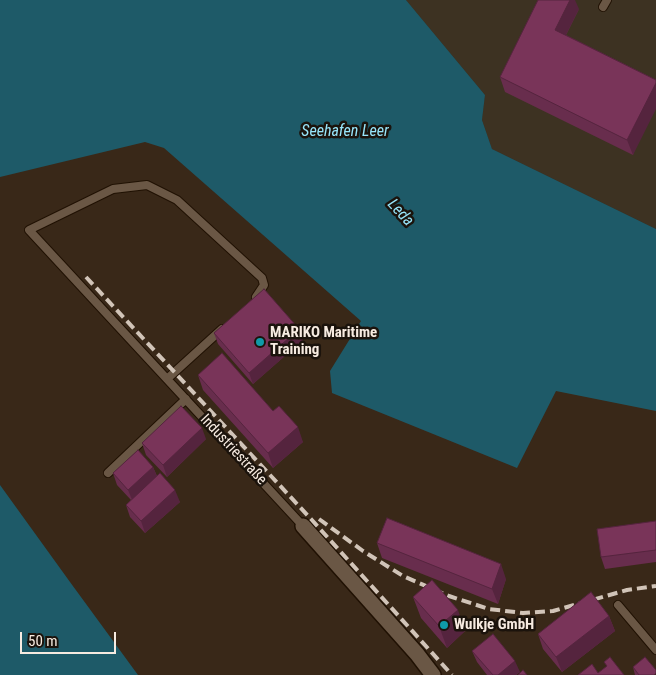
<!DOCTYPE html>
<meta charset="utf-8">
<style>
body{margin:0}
#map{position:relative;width:656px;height:675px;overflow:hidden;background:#392818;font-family:"Roboto Condensed",sans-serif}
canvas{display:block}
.scale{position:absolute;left:20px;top:632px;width:96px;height:22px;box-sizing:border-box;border:2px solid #f7ebe1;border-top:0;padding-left:6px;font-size:15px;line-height:18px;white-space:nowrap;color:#f7ebe1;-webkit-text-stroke:4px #1b130c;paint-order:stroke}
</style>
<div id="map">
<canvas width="656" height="675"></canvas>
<div class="scale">50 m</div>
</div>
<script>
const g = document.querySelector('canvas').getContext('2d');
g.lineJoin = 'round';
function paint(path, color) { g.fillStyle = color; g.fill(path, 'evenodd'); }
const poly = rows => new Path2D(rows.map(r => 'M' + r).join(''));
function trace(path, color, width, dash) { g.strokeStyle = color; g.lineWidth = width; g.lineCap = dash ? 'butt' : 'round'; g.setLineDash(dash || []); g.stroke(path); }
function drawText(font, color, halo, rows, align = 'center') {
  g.font = font + ' "Roboto Condensed",sans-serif'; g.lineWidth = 5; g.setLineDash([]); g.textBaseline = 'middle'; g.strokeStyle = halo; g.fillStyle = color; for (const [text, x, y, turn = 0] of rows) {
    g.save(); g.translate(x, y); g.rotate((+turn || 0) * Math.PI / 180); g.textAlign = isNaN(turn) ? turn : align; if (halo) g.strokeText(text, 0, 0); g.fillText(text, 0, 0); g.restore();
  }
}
const industrial = poly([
 [406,0,656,0,656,229,492,149,482,120,485,95]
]);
const water = poly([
 [0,0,406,0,485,95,482,120,492,149,656,229,656,411,556,391,517,468,332,393,330,371,361,321,164,148,145,142,0,177],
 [0,485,70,582,138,675,0,675]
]);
const lane = poly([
 [603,7,607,0],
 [256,297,264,285,262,278,177,200,147,185,113,189,29,230,303,526],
 [167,379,222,329],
 [108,473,186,399],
 [618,605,656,650]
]);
const street = poly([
 [303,526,417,654,433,675]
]);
const rail = poly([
 [86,277,311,519,452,675],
 [319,519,363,551,403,576,449,596,489,609,523,613,553,611,627,590,656,586]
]);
const wall = poly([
 [579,9,566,35,656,80,633,155,505,92,500,77],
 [214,333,303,340,253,384,218,344],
 [198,375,273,411,303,442,273,468,203,390],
 [206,439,167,477,146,455,142,443],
 [153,467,157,476,180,502,145,533,130,517,126,505,131,500,117,485,113,473],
 [656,521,656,562,605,569,601,557],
 [377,543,506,579,498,604,382,558],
 [413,597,465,631,447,648,421,618],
 [609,616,615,631,562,672,543,649,538,634],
 [472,651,520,672,516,675,487,675,477,662],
 [633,667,656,675,635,675]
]);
const shadedWall = poly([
 [570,0,575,0,579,9,561,45,555,30],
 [656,83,656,109,633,155,627,140],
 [299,329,303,340,253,384,249,373],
 [298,427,303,442,273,468,268,453],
 [202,428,206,439,167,477,163,465],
 [153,467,158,479,133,502,128,490],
 [175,490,180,502,145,533,141,521],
 [501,564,506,579,498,604,492,589],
 [458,610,465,631,447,648,439,626],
 [609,616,615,631,562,672,556,657],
 [515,661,520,672,516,675,498,675]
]);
const building = poly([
 [538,0,570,0,555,30,656,80,656,83,627,140,500,77,538,0],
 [264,289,299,329,249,373,214,333,264,289],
 [222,353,273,411,279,406,298,427,268,453,198,375,222,353],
 [181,406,202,428,163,465,142,443,181,406],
 [138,450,153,467,128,490,113,473,138,450],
 [160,473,175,490,141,521,126,505,160,473],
 [387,518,501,564,492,589,377,543,387,518],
 [656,521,656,550,601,557,597,529,656,521],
 [432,580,458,610,439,626,413,597,432,580],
 [591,592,609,616,556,657,538,634,591,592],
 [493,634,515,661,498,675,493,675,472,651,493,634],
 [610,657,624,675,578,675,592,664,598,673,607,666,604,662,610,657],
 [645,657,656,670,656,673,654,675,639,675,633,667,645,657],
 [523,670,527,675,518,675,523,670]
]);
const markers = [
 [260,342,5,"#0f9aa8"],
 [444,625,5,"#0f9aa8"]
];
const poiNames = [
 ["MARIKO Maritime",270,333],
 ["Training",270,350],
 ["Wulkje GmbH",454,625]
];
const streetNames = [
 ["Industriestraße",233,450,47]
];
const waterNames = [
 ["Seehafen Leer",345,132],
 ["Leda",400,213,47]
];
paint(industrial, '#3d3222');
paint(water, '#1e5a68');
trace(lane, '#201103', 10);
trace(street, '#201103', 18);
trace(lane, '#6a5745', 8);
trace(street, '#6a5745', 15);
trace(rail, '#d1c4b8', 4, [10, 5]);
paint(wall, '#682d4d');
paint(shadedWall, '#55243e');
paint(building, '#793459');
trace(building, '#55243e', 1);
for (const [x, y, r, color] of markers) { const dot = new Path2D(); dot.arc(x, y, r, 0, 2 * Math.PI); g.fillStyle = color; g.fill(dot); trace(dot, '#1b130c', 2); }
drawText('bold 15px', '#f7ebe1', '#1b130c', poiNames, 'left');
drawText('15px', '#f7ebe1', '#1b130c', streetNames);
drawText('italic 16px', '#98e6fb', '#1b130c', waterNames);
</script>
